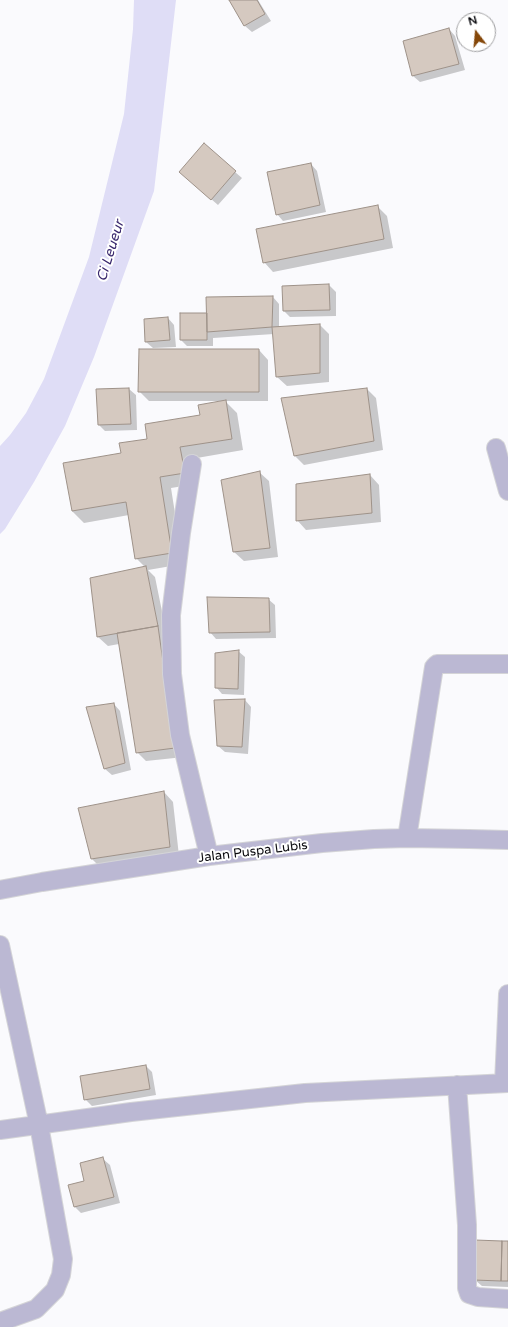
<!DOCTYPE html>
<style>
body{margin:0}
#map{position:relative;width:508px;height:1327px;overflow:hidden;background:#fafafd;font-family:"Varela Round",sans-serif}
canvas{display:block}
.north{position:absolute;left:456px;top:12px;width:40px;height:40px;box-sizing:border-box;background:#fff;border:1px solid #9d9d9f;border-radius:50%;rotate:344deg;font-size:11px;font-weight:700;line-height:16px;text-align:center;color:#0b0b0f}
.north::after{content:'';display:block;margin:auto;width:14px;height:18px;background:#854709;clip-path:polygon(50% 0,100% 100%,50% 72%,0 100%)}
</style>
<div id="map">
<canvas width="508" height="1327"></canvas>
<div class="north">N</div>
</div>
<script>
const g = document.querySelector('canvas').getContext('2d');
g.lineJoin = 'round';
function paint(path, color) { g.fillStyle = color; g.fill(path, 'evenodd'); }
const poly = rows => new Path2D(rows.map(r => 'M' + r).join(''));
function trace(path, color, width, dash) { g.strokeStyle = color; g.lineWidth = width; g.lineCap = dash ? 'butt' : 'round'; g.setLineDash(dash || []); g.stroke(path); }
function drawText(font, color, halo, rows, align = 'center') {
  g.font = font + ' "Varela Round",sans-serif'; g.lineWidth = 4; g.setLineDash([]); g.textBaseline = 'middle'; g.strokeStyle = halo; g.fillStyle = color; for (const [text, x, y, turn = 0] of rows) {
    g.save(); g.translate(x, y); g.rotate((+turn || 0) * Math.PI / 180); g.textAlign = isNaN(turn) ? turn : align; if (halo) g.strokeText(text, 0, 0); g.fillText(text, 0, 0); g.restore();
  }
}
const water = poly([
 [134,0,176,0,154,191,94,357,65,426,34,482,5,529,0,534,0,446,10,435,26,413,44,379,89,257,124,114,133,29]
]);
const shadow = poly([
 [230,0,258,0,271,21,252,32,245,26],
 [449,29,455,36,465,70,420,82,413,76],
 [311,164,317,171,326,212,283,221,277,214],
 [180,172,235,172,242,178,218,205],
 [377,206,387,216,393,248,273,272,264,262],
 [329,285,336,292,336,316,290,317,284,311,283,287],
 [273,297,279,304,279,328,320,325,329,334,329,382,287,386,277,377,274,334,213,338,213,346,187,346,181,340,208,314],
 [168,318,174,325,176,347,153,348,146,342],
 [259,350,268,360,268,401,225,401,237,413,243,450,191,459,196,484,171,488,183,564,148,570,155,577,167,636,184,757,146,761,137,752,119,644,108,646,98,637,146,568,136,558,129,515,84,523,72,511,122,454,148,440,201,416,220,402,220,401,149,401,139,391],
 [129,389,136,395,137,430,105,431,99,425],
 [367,389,376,398,383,450,304,465,295,456],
 [259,472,269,481,278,557,244,561,234,552],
 [370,475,379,485,381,522,306,530,297,520],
 [268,599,275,605,276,638,216,639,210,632],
 [238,651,245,657,244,695,222,694,216,687],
 [245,700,251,707,248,754,225,752,218,746],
 [114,704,120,711,131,770,112,775,105,769,88,708],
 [164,792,173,802,179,856,101,868,92,859],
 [146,1066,152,1072,156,1095,92,1106,85,1099],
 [103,1159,110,1165,120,1203,81,1213,75,1207,86,1181],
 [508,1242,508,1287,482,1286,475,1280]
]);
const building = poly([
 [229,0,257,0,265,14,244,26,229,0],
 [449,28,459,64,412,76,403,41,449,28],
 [204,143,236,171,211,200,179,172,204,143],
 [311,163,320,205,276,215,267,172,311,163],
 [378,205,384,239,263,263,256,229,378,205],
 [329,284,330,310,283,311,282,286,329,284],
 [273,296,272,327,207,332,206,297,273,296],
 [180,313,207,313,207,340,180,340,180,313],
 [168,317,170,340,145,342,144,319,168,317],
 [320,324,320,373,276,377,272,327,320,324],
 [139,349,259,349,259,392,138,392,139,349],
 [129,388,131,424,98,425,96,389,129,388],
 [367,388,374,441,294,456,281,398,367,388],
 [226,400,232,439,180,447,185,473,160,477,172,553,135,559,126,502,72,511,63,463,121,453,119,443,147,439,145,424,200,415,198,405,226,400],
 [260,471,270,548,233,552,221,480,260,471],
 [370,474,372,513,296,521,296,484,370,474],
 [146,566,158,626,97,637,90,578,146,566],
 [207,597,269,598,270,632,209,633,207,597],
 [158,626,175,748,136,753,117,633,158,626],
 [239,650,238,689,215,688,215,653,239,650],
 [245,699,242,747,217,746,214,700,245,699],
 [114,703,125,763,104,769,86,707,114,703],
 [164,791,170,847,91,859,78,808,164,791],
 [146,1065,150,1089,84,1100,80,1076,146,1065],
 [103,1157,114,1197,74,1207,68,1185,84,1181,80,1163,103,1157],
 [475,1240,502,1241,501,1281,474,1280,475,1240],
 [502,1241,508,1241,508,1281,501,1281,502,1241]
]);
const minor = poly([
 [496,448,508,491],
 [192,464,181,533,171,615,172,674,180,735,209,856],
 [407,838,434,667,437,664,508,664],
 [0,890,42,882,209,856,322,843,374,839,407,838,469,839,508,840],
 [0,945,39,1125,63,1259,61,1275,55,1290,36,1309,0,1322],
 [504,1083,508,994],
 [457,1085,467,1225,467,1288,469,1294,478,1297,508,1299],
 [0,1130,131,1112,305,1093,508,1083]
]);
const streetNames = [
 ["Jalan Puspa Lubis",253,852,-7]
];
const waterNames = [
 ["Ci Leueur",111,251,-73]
];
paint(water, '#dfddf6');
paint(shadow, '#0003');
paint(building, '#d5c9c0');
trace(building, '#9e9289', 1);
trace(minor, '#d4d4d7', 20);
trace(minor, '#bbb8d3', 18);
drawText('13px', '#0b0b0f', '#fff', streetNames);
drawText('italic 14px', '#39286d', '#fff', waterNames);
</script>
